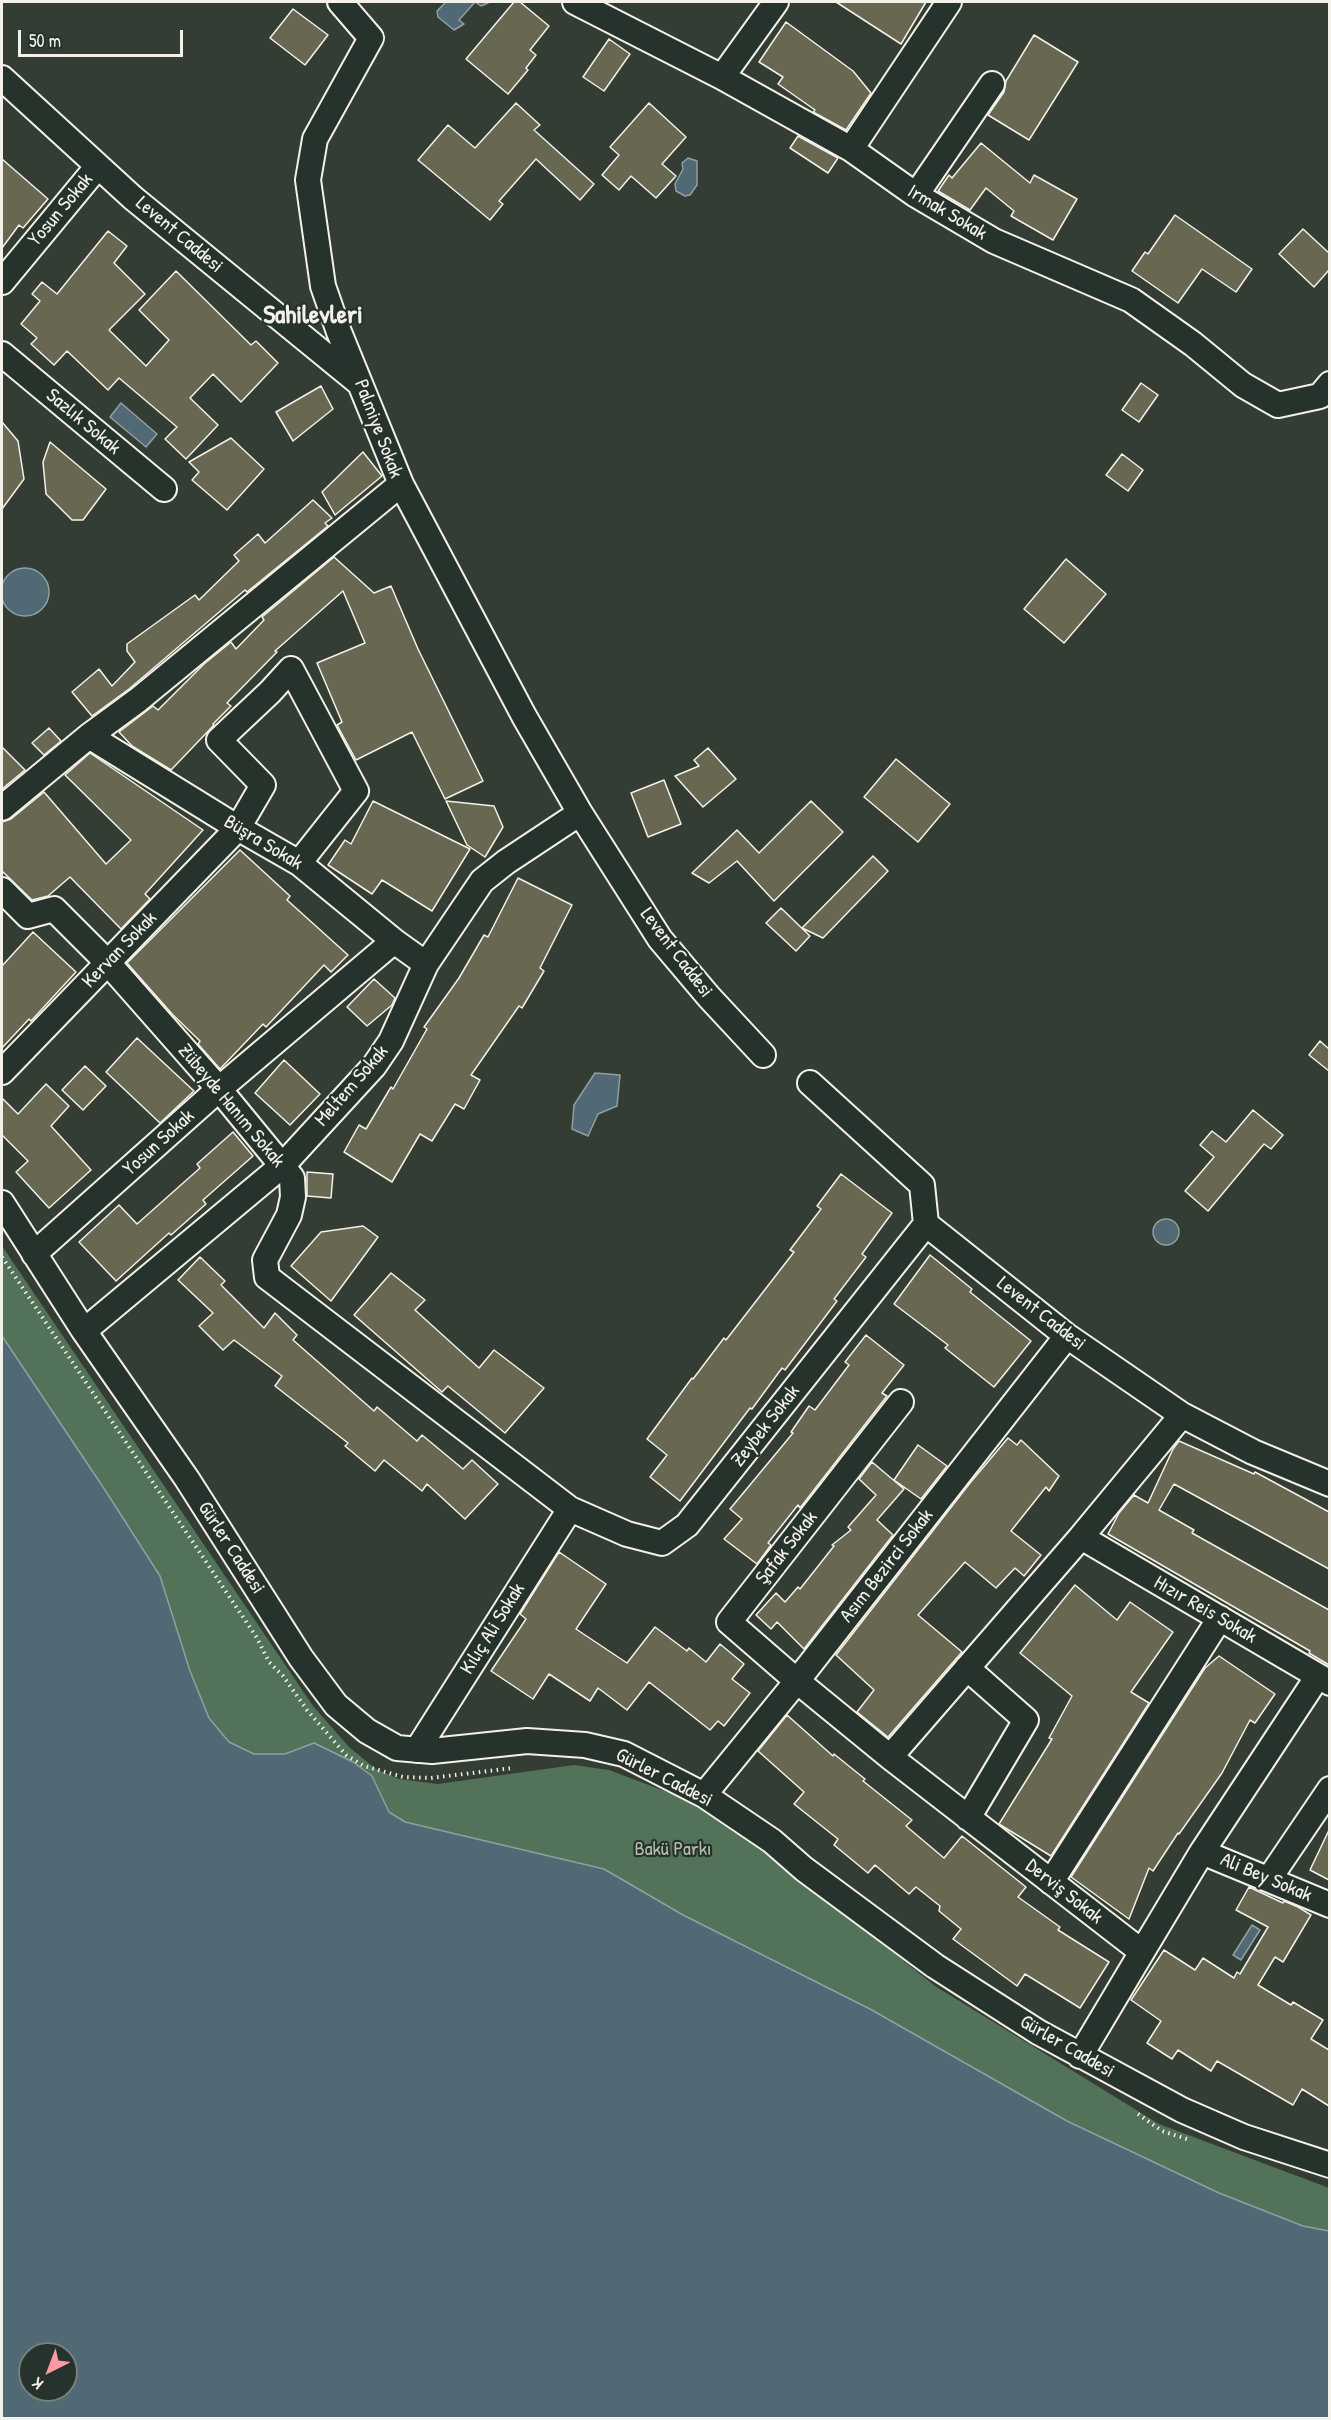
<!DOCTYPE html>
<meta charset="utf-8">
<style>
body{margin:0}
#map{position:relative;width:1331px;height:2420px;overflow:hidden;background:#333d34;font-family:"Patrick Hand",sans-serif}
canvas{display:block}
.frame{position:absolute;inset:0;border:3px solid #f4f1e8;pointer-events:none}
.north{position:absolute;left:18px;top:2342px;width:60px;height:60px;box-sizing:border-box;background:#26332d;border:2px solid #787f78;border-radius:50%;rotate:222deg;font-size:16px;font-weight:700;line-height:24px;text-align:center;color:#f4f1e8}
.north::after{content:'';display:block;margin:auto;width:21px;height:27px;background:#ff9aa2;clip-path:polygon(50% 0,100% 100%,50% 72%,0 100%)}
.scale{position:absolute;left:18px;top:30px;width:165px;height:27px;box-sizing:border-box;border:3px solid #f4f1e8;border-top:0;padding-left:8px;font-size:18px;line-height:21px;white-space:nowrap;color:#f4f1e8;-webkit-text-stroke:4px #26332d;paint-order:stroke}
</style>
<div id="map">
<canvas width="1331" height="2420"></canvas>
<div class="frame"></div>
<div class="north">K</div>
<div class="scale">50 m</div>
</div>
<script>
const g = document.querySelector('canvas').getContext('2d');
g.lineJoin = 'round';
function paint(path, color) { g.fillStyle = color; g.fill(path, 'evenodd'); }
const poly = rows => new Path2D(rows.map(r => 'M' + r).join(''));
function trace(path, color, width, dash) { g.strokeStyle = color; g.lineWidth = width; g.lineCap = dash ? 'butt' : 'round'; g.setLineDash(dash || []); g.stroke(path); }
function drawText(font, color, halo, rows, align = 'center') {
  g.font = font + ' "Patrick Hand",sans-serif'; g.lineWidth = 4.5; g.setLineDash([]); g.textBaseline = 'middle'; g.strokeStyle = halo; g.fillStyle = color; for (const [text, x, y, turn = 0] of rows) {
    g.save(); g.translate(x, y); g.rotate((+turn || 0) * Math.PI / 180); g.textAlign = isNaN(turn) ? turn : align; if (halo) g.strokeText(text, 0, 0); g.fillText(text, 0, 0); g.restore();
  }
}
const green = poly([
 [2,1246,313,1706,349,1747,376,1769,399,1779,438,1784,574,1765,609,1770,699,1804,756,1842,935,1986,1159,2124,1329,2188,1329,2231,1303,2226,1219,2193,1067,2121,870,2009,683,1915,604,1869,405,1822,389,1812,372,1776,315,1743,285,1754,254,1754,229,1742,209,1718,190,1671,160,1576,105,1490,2,1336]
]);
const water = poly([
 [446,2,490,2,481,6,475,2,459,20,464,24,454,30,438,17,437,11,446,2],
 [688,158,697,161,697,185,690,195,685,196,676,191,675,184,683,169,682,163,688,158],
 [121,403,157,434,146,447,110,417,121,403],
 '1 592a24 24 0 1 1 48 0a24 24 0 1 1-48 0Z',
 [595,1073,620,1075,617,1106,598,1114,588,1136,572,1129,574,1105,595,1073],
 '1153 1232a13 13 0 1 1 26 0a13 13 0 1 1-26 0Z',
 [2,1336,105,1490,160,1576,190,1671,209,1718,229,1742,254,1754,285,1754,314,1743,353,1762,372,1776,389,1812,405,1822,604,1869,683,1915,870,2009,1067,2121,1219,2193,1303,2226,1329,2231,1329,2418,2,2418,2,1336],
 [30,2354,66,2354,66,2390,30,2390,30,2354],
 [1252,1925,1260,1930,1241,1960,1233,1955,1252,1925]
]);
const building = poly([
 [514,2,520,2,549,26,530,50,536,55,526,68,528,70,508,94,466,59,514,2],
 [836,2,926,2,901,44,836,2],
 [293,9,328,35,305,65,270,38,293,9],
 [786,22,853,71,871,93,846,130,813,112,815,110,778,84,783,77,759,62,786,22],
 [1034,35,1078,62,1029,140,988,115,1004,92,1006,81,1034,35],
 [609,39,630,54,604,91,583,77,609,39],
 [516,103,540,125,534,130,594,184,580,200,536,159,499,201,503,204,490,220,418,160,448,125,475,148,516,103],
 [649,103,686,137,662,164,676,176,656,198,631,176,619,190,602,175,619,155,610,147,649,103],
 [798,136,838,158,828,173,790,148,798,136],
 [981,143,1030,183,1034,175,1077,199,1053,240,1011,216,1014,211,986,188,970,210,938,191,949,175,952,178,981,143],
 [2,159,48,199,23,228,19,225,2,248,2,159],
 [1175,215,1252,269,1236,292,1202,269,1178,303,1132,271,1145,252,1148,254,1175,215],
 [1303,229,1329,253,1329,270,1314,287,1279,254,1303,229],
 [108,231,127,246,114,263,145,294,109,330,146,366,169,340,139,310,176,271,251,345,256,341,278,363,241,402,213,374,190,398,218,425,186,459,165,439,177,427,119,378,108,390,67,351,54,365,31,344,37,338,21,324,40,301,32,294,42,282,57,294,108,231],
 [1141,383,1158,395,1139,422,1122,410,1141,383],
 [321,386,333,409,293,441,276,412,321,386],
 [2,422,18,441,24,479,2,509,2,422],
 [231,438,264,469,227,510,192,480,199,472,189,462,231,438],
 [50,442,106,489,83,520,72,520,46,494,43,462,50,442],
 [363,452,382,476,335,515,322,492,363,452],
 [1122,454,1143,470,1128,491,1106,475,1122,454],
 [313,500,332,518,325,523,328,526,247,592,245,590,129,689,92,716,72,692,99,669,112,686,135,662,127,651,127,644,195,595,199,600,239,561,234,555,258,534,265,543,313,500],
 [334,557,374,593,391,586,418,649,483,781,445,799,412,732,356,760,337,725,342,722,317,663,365,643,343,591,275,651,277,652,227,703,231,706,213,724,214,725,171,770,132,746,119,732,153,706,158,710,204,664,231,642,236,649,264,620,262,617,334,557],
 [1066,559,1106,594,1064,643,1024,609,1066,559],
 [49,728,61,741,44,755,32,743,49,728],
 [2,747,25,770,2,789,2,747],
 [708,748,736,779,703,807,675,776,699,766,694,760,708,748],
 [90,753,203,830,145,894,150,899,121,929,70,877,48,896,32,900,2,871,2,822,11,819,44,792,106,864,131,840,65,775,90,753],
 [896,759,950,804,918,842,864,797,896,759],
 [664,780,681,824,648,837,631,793,664,780],
 [373,801,470,849,432,911,382,880,372,894,328,865,345,840,351,844,373,801],
 [446,801,494,806,503,827,485,857,467,845,446,801],
 [811,801,843,832,774,901,737,861,709,883,692,873,737,830,759,853,811,801],
 [240,850,290,896,287,900,348,955,331,972,324,965,266,1027,263,1024,220,1069,198,1044,200,1041,173,1015,127,963,240,850],
 [873,856,888,871,823,938,802,928,873,856],
 [518,878,572,905,540,968,544,971,522,1008,519,1006,471,1075,480,1080,464,1109,455,1104,432,1141,420,1134,392,1182,344,1152,359,1125,366,1129,391,1087,393,1089,427,1029,424,1027,459,978,484,935,488,937,518,878],
 [781,908,810,936,796,951,766,923,781,908],
 [33,932,76,972,31,1021,29,1019,2,1048,2,966,33,932],
 [374,979,395,998,392,1005,367,1026,347,1007,374,979],
 [137,1038,194,1091,160,1123,106,1072,137,1038],
 [1320,1041,1329,1049,1329,1071,1309,1055,1320,1041],
 [284,1060,320,1094,290,1125,255,1093,284,1060],
 [85,1066,106,1086,83,1110,62,1090,85,1066],
 [46,1084,69,1106,51,1126,91,1170,49,1208,16,1172,28,1161,2,1135,2,1098,18,1114,46,1084],
 [1253,1110,1283,1135,1271,1149,1264,1144,1208,1211,1185,1191,1214,1157,1200,1145,1212,1131,1226,1142,1253,1110],
 [233,1132,253,1156,203,1200,206,1204,171,1235,169,1233,116,1281,79,1242,119,1205,137,1224,200,1168,197,1164,233,1132],
 [307,1172,333,1174,331,1198,307,1196,307,1172],
 [841,1174,892,1213,862,1254,866,1257,834,1299,837,1301,785,1370,782,1368,752,1409,750,1408,680,1501,650,1477,667,1455,647,1439,692,1378,693,1379,724,1338,726,1340,794,1252,790,1250,821,1209,817,1206,841,1174],
 [363,1226,378,1237,331,1301,291,1266,321,1232,363,1226],
 [930,1255,972,1289,970,1292,1031,1341,994,1387,945,1348,948,1345,894,1304,930,1255],
 [200,1257,225,1281,221,1285,264,1328,275,1313,297,1335,293,1340,374,1411,377,1407,417,1441,422,1435,463,1469,472,1460,498,1484,465,1519,427,1484,422,1491,384,1460,375,1471,345,1446,348,1443,275,1386,282,1376,234,1340,223,1350,199,1326,213,1313,178,1280,200,1257],
 [391,1273,425,1300,415,1310,479,1368,494,1350,544,1388,505,1433,448,1386,442,1392,354,1315,391,1273],
 [866,1335,904,1365,882,1393,887,1396,800,1508,798,1505,768,1543,771,1545,757,1564,724,1539,742,1519,730,1509,793,1433,791,1432,809,1406,815,1410,849,1365,845,1362,866,1335],
 [1008,1438,1017,1445,1021,1440,1059,1476,1049,1491,1046,1487,1011,1531,1041,1555,1024,1576,1015,1568,996,1588,965,1562,918,1615,962,1652,888,1737,857,1712,874,1690,836,1655,970,1483,1008,1438],
 [1179,1441,1254,1474,1255,1472,1329,1512,1329,1569,1174,1484,1159,1510,1194,1530,1192,1533,1329,1610,1329,1665,1309,1653,1310,1651,1108,1534,1119,1513,1134,1495,1148,1503,1173,1449,1179,1441],
 [918,1445,947,1466,921,1499,894,1480,918,1445],
 [872,1462,904,1489,877,1520,893,1535,804,1649,777,1622,771,1629,756,1615,776,1593,785,1602,798,1587,800,1589,834,1546,832,1545,851,1530,848,1527,876,1495,859,1479,872,1462],
 [559,1552,606,1584,576,1629,627,1663,655,1627,687,1651,689,1648,706,1662,720,1644,744,1664,732,1679,750,1693,724,1726,718,1721,710,1730,649,1682,627,1710,598,1688,590,1701,549,1674,533,1699,491,1671,526,1619,520,1614,559,1552],
 [1075,1585,1117,1620,1130,1602,1173,1632,1131,1692,1149,1703,1051,1856,999,1824,1052,1739,1049,1738,1072,1696,1020,1653,1075,1585],
 [1219,1656,1275,1694,1255,1723,1250,1720,1222,1773,1179,1834,1178,1833,1153,1871,1149,1868,1129,1919,1071,1877,1205,1668,1219,1656],
 [787,1715,833,1756,834,1754,865,1779,863,1781,912,1820,906,1826,944,1858,962,1836,1026,1887,1018,1897,1060,1927,1058,1930,1109,1962,1080,2008,1025,1974,1017,1986,953,1939,961,1929,939,1911,940,1906,916,1887,909,1894,875,1865,868,1873,834,1845,838,1839,794,1804,804,1792,758,1751,787,1715],
 [1329,1830,1329,1880,1310,1870,1329,1830],
 [1249,1887,1283,1903,1284,1901,1298,1907,1311,1915,1283,1962,1275,1957,1258,1985,1291,2005,1293,2002,1323,2020,1311,2039,1329,2050,1329,2106,1302,2089,1293,2105,1217,2061,1211,2071,1178,2050,1172,2059,1147,2043,1161,2021,1131,2000,1164,1950,1195,1970,1203,1958,1234,1978,1237,1972,1240,1974,1268,1927,1236,1910,1249,1887]
]);
const path = poly([
 [2,1257,257,1638,269,1662,283,1676,307,1710,346,1755,364,1766,403,1777,431,1778,513,1768],
 [1138,2114,1162,2131,1190,2140]
]);
const minor = poly([
 [340,2,371,38,315,139,308,180,323,286,339,332,401,484,524,716,580,813,660,939,709,997,763,1055],
 [575,2,722,77,851,149,916,195,994,241,1131,300,1193,344,1243,385,1278,405,1320,396,1330,384],
 [722,77,776,2],
 [2,78,133,198,358,382],
 [851,149,949,2],
 [916,195,992,84],
 [2,282,98,166],
 [2,354,164,489],
 [89,736,238,828,299,863,394,941,426,964],
 [2,808,89,736,138,700,401,484],
 [2,890,28,916,54,909,108,963,219,1089,292,1178,293,1197,289,1215,265,1260,267,1277,570,1509,627,1534,662,1543,687,1525,926,1224],
 [2,1072,238,828,263,785,219,740,270,692,291,669,356,791,299,863],
 [810,1083,922,1185,926,1224,1067,1336,1182,1415,1253,1452,1330,1484],
 [2,1203,84,1331,187,1479,301,1658,336,1705,367,1731,397,1748,432,1751,527,1741,585,1745,624,1754,704,1795,772,1841,804,1869,935,1966,1038,2032,1182,2110,1244,2137,1330,2165],
 [34,1254,219,1089,394,941],
 [84,1331,283,1165,374,1066,391,1041,426,964,482,881,506,862,580,813],
 [901,1402,729,1622,797,1681,890,1757,1142,1952,1080,2056],
 [1081,1537,1330,1683],
 [967,1668,1026,1720,968,1818],
 [417,1750,570,1509],
 [890,1757,1081,1537,1182,1415],
 [704,1795,797,1681,1067,1336],
 [1202,1852,1330,1905],
 [1269,1879,1330,1789],
 [1051,1882,1220,1618],
 [1142,1952,1202,1852,1318,1676]
]);
const streetNames = [
 ["Yosun Sokak",61,210,-50],
 ["Irmak Sokak",947,213,31],
 ["Levent Caddesi",179,235,40],
 ["Sazlık Sokak",83,422,40],
 ["Palmiye Sokak",378,429,69],
 ["Büşra Sokak",263,843,31],
 ["Kervan Sokak",120,950,-46],
 ["Levent Caddesi",676,953,53],
 ["Meltem Sokak",352,1086,-49],
 ["Zübeyde Hanım Sokak",231,1106,50],
 ["Yosun Sokak",159,1143,-42],
 ["Levent Caddesi",1041,1314,38],
 ["Zeybek Sokak",766,1426,-52],
 ["Gürler Caddesi",231,1548,57],
 ["Şafak Sokak",787,1548,-52],
 ["Asım Bezirci Sokak",887,1566,-52],
 ["Hızır Reis Sokak",1205,1610,30],
 ["Kılıç Ali Sokak",493,1629,-58],
 ["Gürler Caddesi",664,1778,27],
 ["Ali Bey Sokak",1266,1878,23],
 ["Derviş Sokak",1064,1892,38],
 ["Gürler Caddesi",1067,2047,30]
];
const parkNames = [
 ["Bakü Parkı",673,1850]
];
const districtNames = [
 ["Sahilevleri",313,316]
];
paint(green, '#53725a');
paint(water, '#506974');
trace(water, '#929fa2', 1.5);
paint(building, '#686752');
trace(building, '#f4f1e8', 1.5);
trace(minor, '#f4f1e8', 28);
trace(path, '#f4f1e8', 4, [1.5, 4.5]);
trace(minor, '#26332d', 24);
drawText('20px', '#f4f1e8', '#26332d', streetNames);
drawText('20px', '#b4beaf', '#26332d', parkNames);
drawText('bold 26px', '#f4f1e8', '#26332d', districtNames);
</script>
